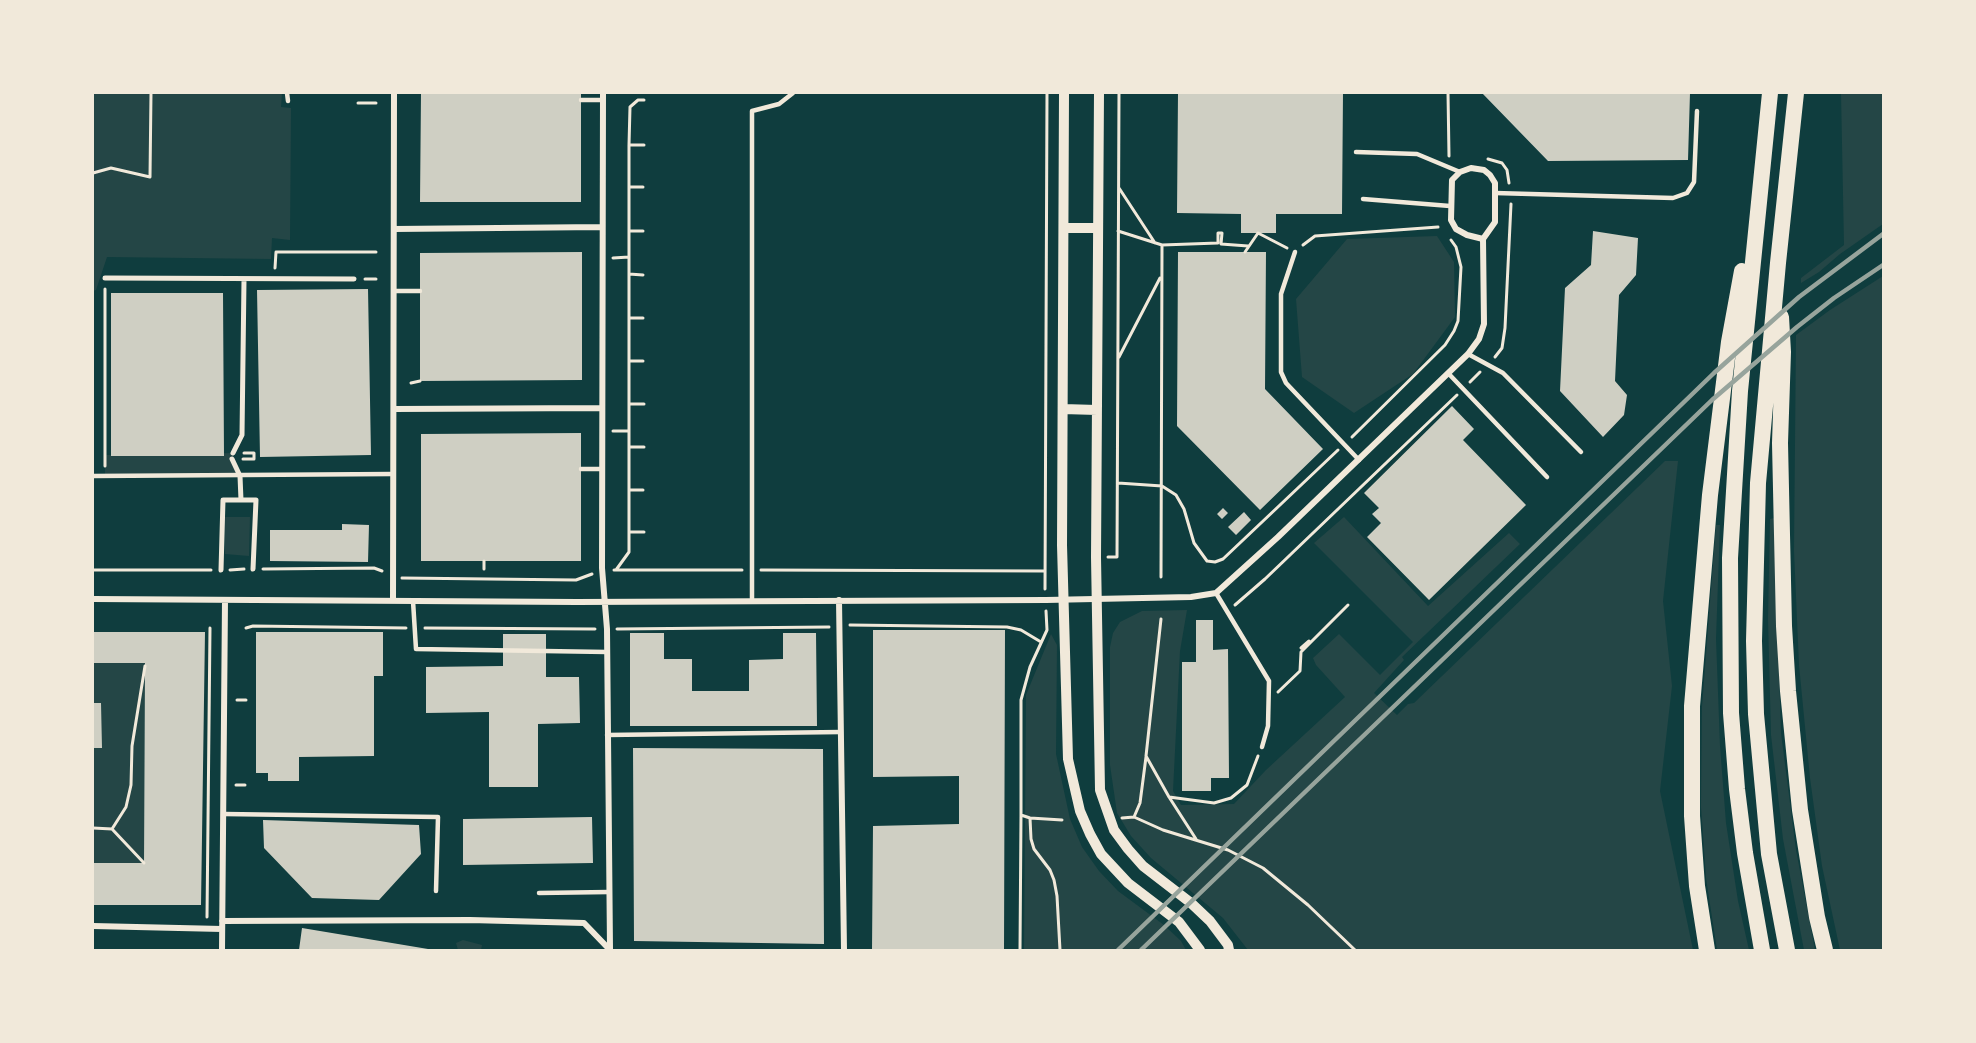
<!DOCTYPE html>
<style>
body{margin:0}
#map{position:relative;width:1976px;height:1043px;overflow:hidden;background:#0f3d3e;font-family:Poppins,sans-serif}
canvas{display:block}
.frame{position:absolute;inset:0;border:94px solid #f1e9da;pointer-events:none}
</style>
<div id="map">
<canvas width="1976" height="1043"></canvas>
<div class="frame"></div>
</div>
<script>
const g = document.querySelector('canvas').getContext('2d');
g.lineJoin = 'round';
function paint(path, color) { g.fillStyle = color; g.fill(path, 'evenodd'); }
const poly = rows => new Path2D(rows.map(r => 'M' + r).join(''));
function trace(path, color, width, dash) { g.strokeStyle = color; g.lineWidth = width; g.lineCap = dash ? 'butt' : 'round'; g.setLineDash(dash || []); g.stroke(path); }
const green = poly([
 [93,93,282,93,281,107,291,108,290,240,272,238,271,259,107,257,96,290,93,291],
 [1841,93,1883,93,1883,224,1840,254,1819,272,1801,283,1801,278,1844,245],
 [1437,236,1454,262,1455,317,1413,374,1354,413,1302,377,1296,299,1347,239],
 [1883,276,1883,950,1840,950,1822,866,1810,778,1799,665,1794,551,1796,335,1830,310],
 [233,453,240,476,105,476,105,455],
 [1665,461,1678,461,1663,601,1672,686,1660,791,1693,950,1248,950,1223,918,1151,858,1131,836,1117,813,1110,765,1110,647,1113,633,1120,622,1142,611,1187,610,1180,651,1173,791,1181,805,1234,804,1266,770,1345,697,1316,665,1313,658,1339,634,1380,675,1413,642,1314,543,1344,517,1428,606,1509,533,1520,544,1402,657,1404,660,1374,693,1397,715,1408,704,1414,703],
 [225,517,250,517,249,556,225,554],
 [1774,518,1781,733,1796,850,1815,950,1804,950,1800,929,1783,839,1771,735,1768,619,1770,519],
 [1716,525,1720,525,1716,639,1720,746,1726,823,1738,901,1749,950,1717,950,1706,878,1701,807,1702,706],
 [1051,634,1057,645,1056,754,1070,819,1082,847,1099,871,1118,891,1164,925,1181,941,1186,950,1024,950,1026,695],
 [93,663,145,663,144,863,93,863],
 [463,940,482,945,481,950,458,950,456,943]
]);
const building = poly([
 [421,93,581,93,581,202,420,202],
 [1178,93,1343,93,1342,214,1276,214,1276,233,1241,233,1241,214,1177,213],
 [1482,93,1690,93,1688,160,1548,161],
 [1593,231,1638,238,1636,275,1619,295,1615,381,1627,395,1624,415,1603,437,1560,391,1565,288,1591,265],
 [582,252,582,380,420,381,420,253],
 [1178,252,1266,252,1265,389,1323,449,1260,510,1177,426],
 [368,289,371,455,260,457,257,290],
 [111,293,223,293,224,456,111,456],
 [1452,406,1474,429,1463,440,1526,505,1429,600,1367,537,1381,523,1372,514,1379,508,1364,493],
 [581,433,581,561,421,561,421,434],
 [1223,508,1228,513,1222,519,1217,514],
 [1244,512,1251,520,1236,535,1228,527],
 [342,524,369,525,368,562,270,561,270,530,342,530],
 [1196,620,1213,620,1213,650,1228,649,1229,778,1211,778,1211,791,1182,791,1182,662,1196,662],
 [873,630,1005,630,1004,950,872,950,873,826,959,824,959,776,873,777],
 [93,632,205,632,201,905,93,905,93,863,144,863,145,663,93,663],
 [256,632,383,632,383,676,374,676,374,756,299,757,299,781,268,781,268,773,256,773],
 [630,633,664,633,664,659,692,659,692,691,749,691,749,660,783,659,783,633,816,633,817,726,630,726],
 [503,634,546,634,546,677,579,677,580,723,538,724,538,787,489,787,489,712,426,713,426,667,503,666],
 [93,703,101,703,102,748,93,748],
 [633,748,823,749,824,944,634,941],
 [592,817,593,863,463,865,463,819],
 [263,820,419,825,421,854,379,900,312,898,264,848],
 [302,928,428,949,428,950,299,950]
]);
const path = poly([
 [1448,93,1449,156],
 [358,103,376,103],
 [629,145,644,145],
 [1488,159,1502,163,1507,170,1509,183],
 [93,173,111,168,150,177,151,93],
 [630,187,643,187],
 [1119,188,1155,243],
 [630,231,643,231],
 [1118,231,1162,245,1161,577],
 [1162,245,1218,243,1218,233,1222,233,1221,244,1248,246],
 [1303,245,1315,236,1438,227],
 [1245,252,1258,233,1287,248],
 [613,258,629,257],
 [275,268,276,252,376,252],
 [629,274,643,275],
 [365,279,376,279],
 [630,318,643,318],
 [1119,357,1160,278],
 [1495,357,1502,348,1505,328,1511,204],
 [629,361,643,361],
 [1470,382,1480,372],
 [411,383,420,381],
 [629,404,644,404],
 [613,431,629,431],
 [1352,437,1445,345,1454,331,1458,321,1461,267,1456,247,1451,240],
 [629,447,644,447],
 [243,459,254,459,254,453,244,453],
 [105,466,105,289],
 [1118,483,1162,486,1176,495,1184,509,1194,543,1207,561,1215,562,1223,559,1338,450],
 [629,490,643,490],
 [644,532,629,532,629,145,630,107,638,100,644,100],
 [1108,557,1117,557,1119,93],
 [484,561,484,569],
 [263,569,374,568,382,571],
 [93,570,211,570],
 [230,570,244,569],
 [614,570,742,570],
 [616,570,629,552,629,532],
 [761,570,1044,571],
 [402,578,576,580,592,574],
 [1045,589,1047,93],
 [1235,605,1265,579,1457,395],
 [1046,611,1047,630,1030,667,1021,700,1021,815,1030,818,1062,820],
 [1161,619,1146,756,1169,797,1196,839],
 [850,625,1007,627,1021,630,1041,642],
 [246,628,253,626,406,628],
 [425,628,595,629],
 [617,629,829,627],
 [1301,648,1309,641,1310,643],
 [1278,692,1300,671,1301,652,1348,605],
 [237,700,246,700],
 [236,785,245,785],
 [1169,797,1214,803,1231,798,1247,785,1258,756],
 [1134,817,1140,803,1146,757],
 [1030,818,1031,839,1034,849,1050,870,1054,880,1057,896,1060,950],
 [1122,818,1134,817,1163,830,1228,850,1263,868,1308,905,1355,950],
 [93,828,112,829,144,863],
 [112,829,126,807,131,785,132,746,145,666],
 [207,917,210,628],
 [1020,950,1021,815]
]);
const service = poly([
 [287,93,288,101],
 [581,100,603,100],
 [1356,152,1417,154,1460,172],
 [1495,193,1673,198,1687,193,1694,182,1697,111],
 [1363,199,1450,206],
 [1295,252,1281,294,1281,372,1286,383,1359,460],
 [394,291,420,291],
 [1468,354,1503,373,1581,452],
 [1448,373,1547,477],
 [581,469,601,469],
 [93,476,393,474],
 [1216,593,1269,681,1268,726,1262,747],
 [413,601,416,649,607,652],
 [752,601,752,111,779,104,793,93],
 [607,735,841,732],
 [224,814,438,817,436,891],
 [539,893,609,892]
]);
const pedestrian = poly([
 [105,278,354,279],
 [233,453,242,435,244,280],
 [241,500,256,500,253,569],
 [221,570,223,500,241,500,240,476,232,459]
]);
const minor = poly([
 [603,93,602,568,607,629,610,949],
 [394,229,602,227],
 [394,409,601,408],
 [93,599,577,602,1046,600,1191,597,1216,593,1278,537,1468,354,1479,339,1484,324,1483,239,1495,222,1495,183,1490,175,1484,170,1471,168,1460,172,1452,180,1451,220,1456,229,1467,235,1483,239],
 [839,600,844,950],
 [393,601,394,93],
 [222,921,470,920,584,923,610,950],
 [93,926,222,929],
 [222,950,225,600]
]);
const tertiary = poly([
 [1064,93,1062,545,1068,759,1080,811,1090,834,1101,854,1128,883,1179,922,1200,950],
 [1099,93,1096,557,1100,790,1114,830,1128,849,1143,866,1191,903,1210,921,1228,945,1229,950],
 [1064,228,1098,228],
 [1063,409,1097,410]
]);
const motorway = poly([
 [1781,317,1783,352,1780,443,1784,626,1788,691,1800,810,1817,917,1825,950],
 [1707,950,1697,886,1692,816,1692,706,1710,495,1729,342,1742,271],
 [1762,950,1745,853,1737,789,1731,713,1730,558,1740,391,1770,93],
 [1787,950,1769,854,1756,714,1754,641,1758,483,1778,263,1796,93]
]);
const rail = poly([
 [1118,950,1714,373,1799,297,1883,234],
 [1141,950,1712,400,1797,327,1834,298,1883,265]
]);
paint(green, '#244646');
paint(building, '#cfcfc3');
trace(path, '#f1e9da', 3);
trace(service, '#f1e9da', 4.5);
trace(pedestrian, '#f1e9da', 5);
trace(minor, '#f1e9da', 6);
trace(tertiary, '#f1e9da', 10);
trace(motorway, '#f1e9da', 16);
trace(rail, '#97a49c', 4.5);
</script>
